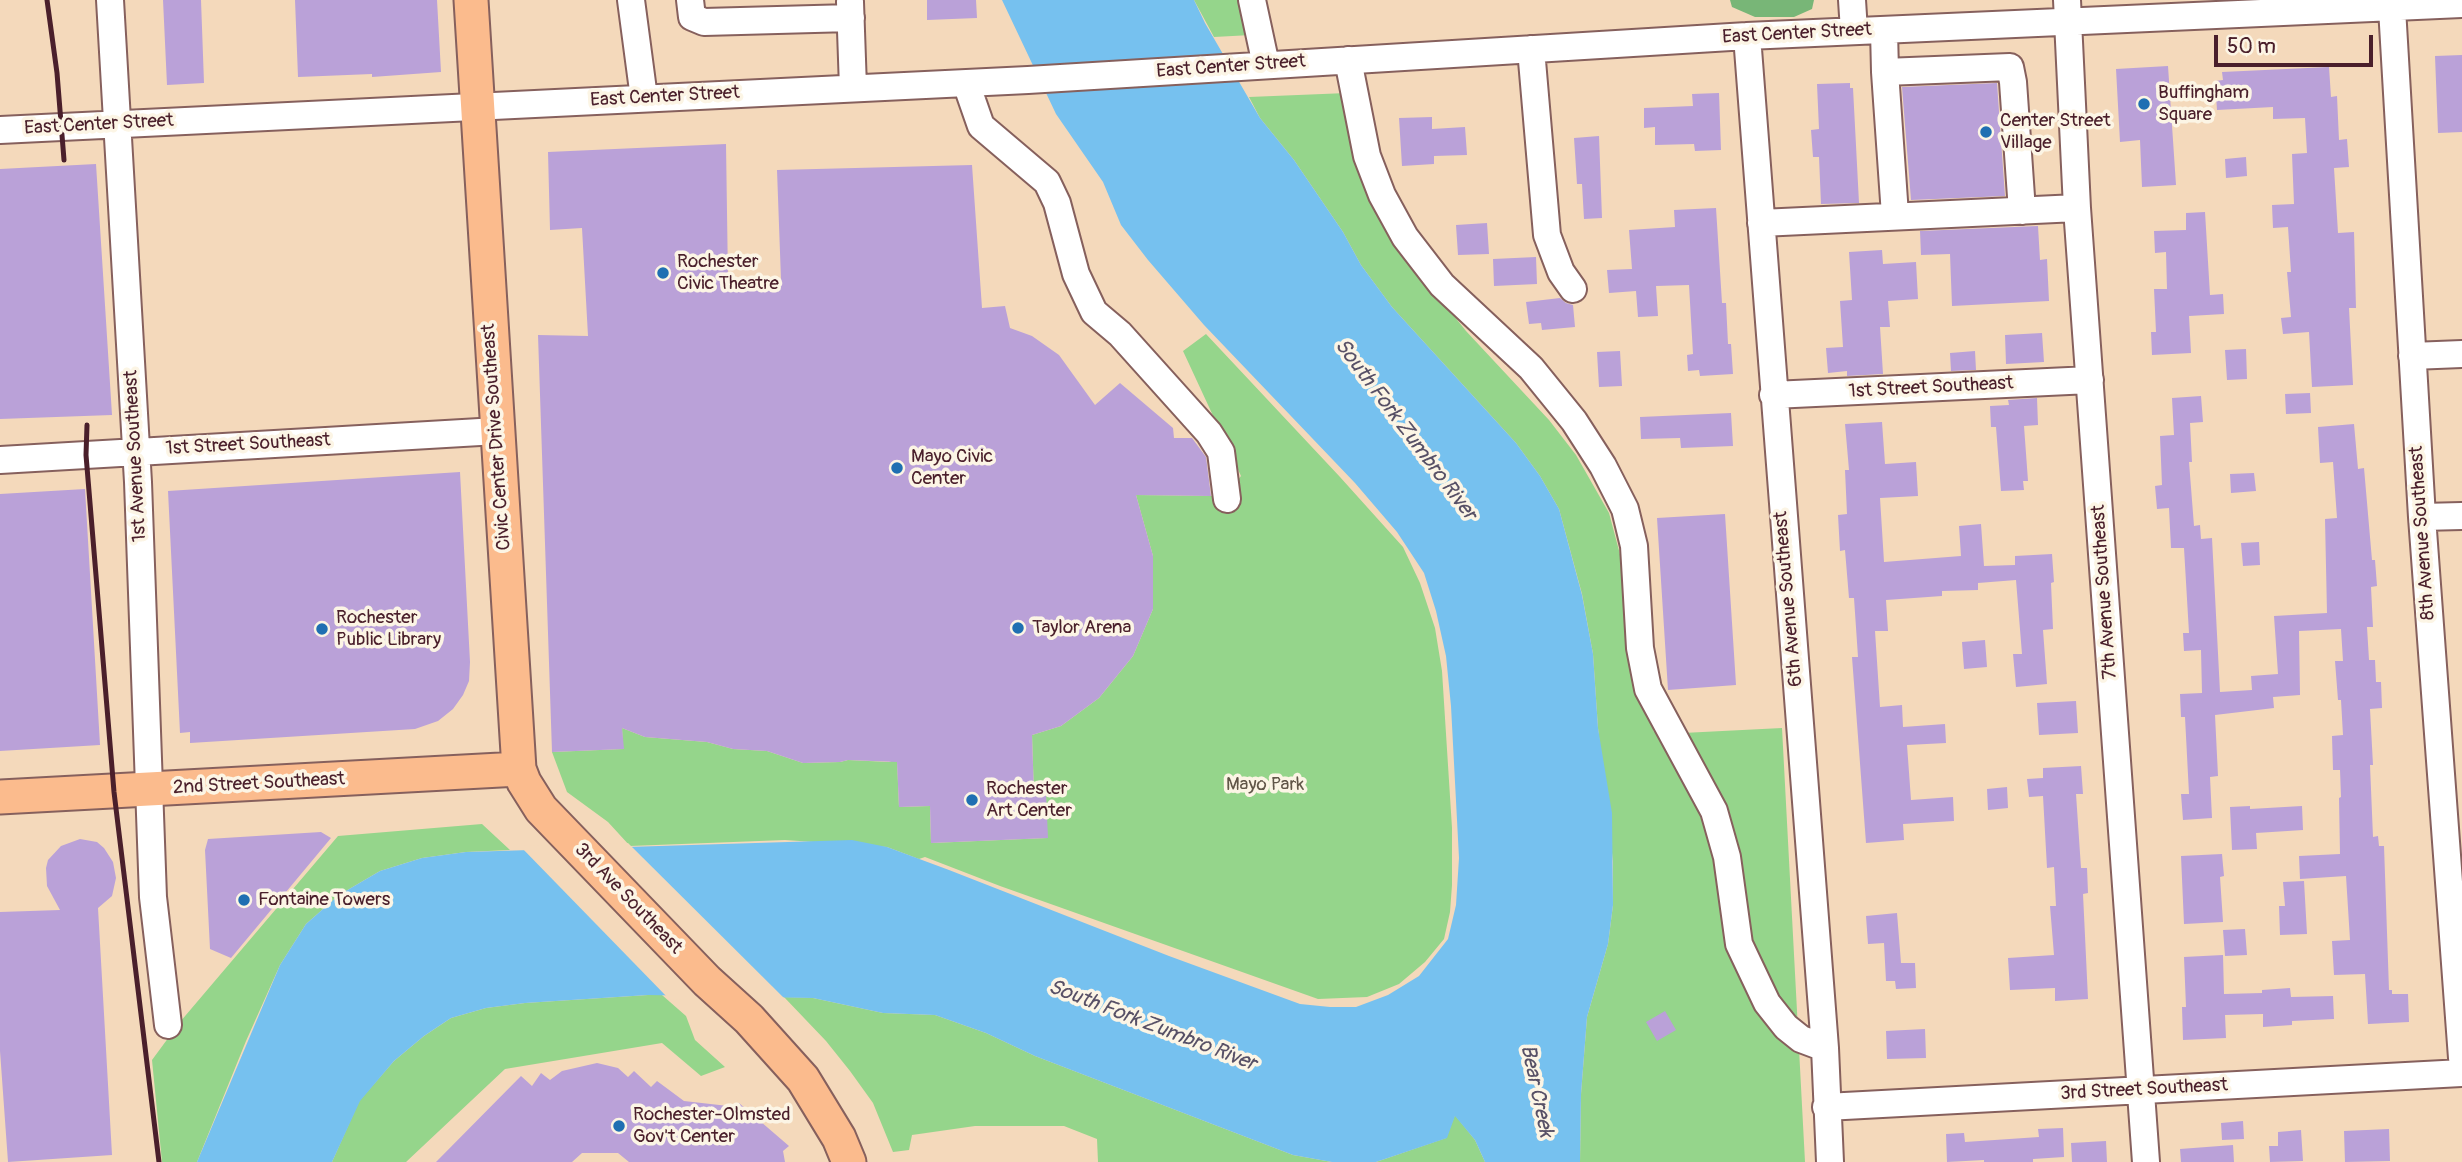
<!DOCTYPE html>
<style>
body{margin:0}
#map{position:relative;width:2462px;height:1162px;overflow:hidden;background:#f4d9bb;font-family:Pangolin,sans-serif}
canvas{display:block}
.scale{position:absolute;left:2214px;top:35px;width:159px;height:32px;box-sizing:border-box;border:4px solid #4a1f2b;border-top:0;padding-left:9px;font-size:21px;line-height:24px;white-space:nowrap;color:#4a1f2b;-webkit-text-stroke:5px #fcf5e5;paint-order:stroke}
</style>
<div id="map">
<canvas width="2462" height="1162"></canvas>
<div class="scale">50 m</div>
</div>
<script>
const g = document.querySelector('canvas').getContext('2d');
g.lineJoin = 'round';
function paint(path, color) { g.fillStyle = color; g.fill(path, 'evenodd'); }
const poly = rows => new Path2D(rows.map(r => 'M' + r).join(''));
function trace(path, color, width, dash) { g.strokeStyle = color; g.lineWidth = width; g.lineCap = dash ? 'butt' : 'round'; g.setLineDash(dash || []); g.stroke(path); }
function drawText(font, color, halo, rows, align = 'center') {
  g.font = font + ' Pangolin,sans-serif'; g.lineWidth = 7; g.setLineDash([]); g.textBaseline = 'middle'; g.strokeStyle = halo; g.fillStyle = color; for (const [text, x, y, turn = 0] of rows) {
    g.save(); g.translate(x, y); g.rotate((+turn || 0) * Math.PI / 180); g.textAlign = isNaN(turn) ? turn : align; if (halo) g.strokeText(text, 0, 0); g.fillText(text, 0, 0); g.restore();
  }
}
const green = poly([
 [1194,0,1244,0,1251,35,1214,37],
 [1347,93,1434,291,1466,331,1549,420,1576,455,1609,513,1621,558,1635,671,1654,732,1683,733,1782,728,1805,1162,1580,1162,1581,1094,1587,1017,1608,944,1613,905,1613,862,1598,728,1593,654,1582,594,1559,509,1540,476,1516,443,1392,307,1361,265,1343,232,1294,160,1260,118,1249,97],
 [1206,334,1340,477,1403,547,1420,583,1435,628,1442,671,1452,828,1452,885,1450,912,1444,939,1425,962,1399,984,1367,997,1318,999,1000,886,925,857,919,859,887,847,785,840,630,846,608,822,567,792,552,752,623,749,622,728,645,737,707,742,733,749,767,751,803,763,840,762,848,760,889,762,897,759,899,807,930,806,931,843,1047,838,1046,795,1034,795,1032,735,1061,726,1099,698,1133,656,1153,609,1153,556,1136,495,1217,496,1228,492,1241,476,1183,351],
 [482,824,510,850,466,852,422,858,380,871,339,895,306,924,280,965,246,1041,197,1162,162,1162,152,1060,180,1022,338,836],
 [648,995,662,995,686,1016,695,1040,725,1067,701,1076,662,1043,505,1069,406,1162,332,1162,359,1101,394,1061,424,1036,451,1018,486,1008,525,1003],
 [784,997,813,998,883,1013,935,1015,986,1033,1035,1056,1293,1155,1332,1162,1098,1162,1097,1139,1064,1126,975,1126,912,1135,909,1150,893,1152,873,1103,850,1071,826,1041],
 [1455,1115,1475,1140,1485,1162,1376,1162,1446,1138]
]);
const forest = poly([
 [1730,0,1814,0,1812,9,1794,17,1755,17,1732,7]
]);
const water = poly([
 [1002,0,1194,0,1205,23,1260,118,1294,160,1343,232,1361,265,1392,307,1516,443,1540,476,1559,509,1582,595,1593,654,1598,728,1612,813,1613,905,1608,944,1587,1017,1581,1094,1580,1162,1485,1162,1475,1140,1455,1116,1447,1138,1376,1162,1332,1162,1293,1155,1035,1056,986,1033,935,1015,883,1013,813,998,648,995,525,1003,486,1008,451,1018,424,1036,394,1061,360,1101,332,1162,197,1162,280,965,306,924,339,895,380,871,422,858,466,852,852,840,887,847,949,870,1169,956,1300,1004,1330,1007,1356,1007,1388,995,1419,976,1448,939,1456,905,1459,858,1451,706,1446,656,1436,611,1424,573,1397,532,1355,483,1204,325,1148,260,1121,225,1103,182,1056,114]
]);
const pier = poly([
 [628,843,787,1001,669,999,520,846]
]);
const building = poly([
 [163,0,201,0,204,83,167,85],
 [295,0,437,0,441,72,372,77,372,74,298,77],
 [927,0,976,0,977,18,927,20],
 [2462,55,2462,132,2438,133,2435,56],
 [2168,66,2176,185,2142,187,2140,140,2120,142,2116,69],
 [2329,67,2331,97,2337,96,2339,140,2347,139,2349,167,2334,168,2338,233,2354,232,2356,308,2349,308,2353,385,2312,387,2309,332,2283,334,2281,318,2291,317,2287,272,2291,272,2288,227,2273,228,2272,205,2294,204,2292,154,2307,153,2305,118,2273,119,2273,107,2217,110,2215,81,2223,80,2222,72],
 [1850,83,1850,88,1853,88,1859,203,1821,204,1819,157,1813,157,1811,130,1819,129,1817,84],
 [1997,83,2005,196,1911,200,1902,87],
 [1719,93,1721,150,1695,151,1694,144,1655,145,1655,127,1644,128,1644,108,1693,106,1692,94],
 [1432,117,1432,129,1465,127,1467,155,1434,156,1434,164,1402,166,1399,118],
 [1599,136,1602,218,1584,219,1582,184,1577,184,1574,138],
 [726,144,728,280,781,280,777,170,972,165,982,308,1005,306,1010,328,1032,336,1059,355,1095,405,1120,383,1173,428,1174,438,1192,438,1206,457,1211,496,1136,495,1153,556,1153,609,1133,656,1099,698,1061,726,1032,735,1034,795,1046,794,1048,838,931,843,930,806,899,807,897,762,848,760,840,762,803,763,767,751,733,749,707,742,645,737,622,728,624,749,552,752,538,335,588,336,582,228,550,230,548,152],
 [2246,157,2247,176,2226,178,2225,159],
 [96,164,112,415,0,419,0,169],
 [1716,208,1722,303,1726,303,1728,344,1731,344,1733,374,1700,376,1699,370,1688,371,1687,355,1693,354,1689,285,1656,286,1658,316,1638,317,1636,291,1609,293,1607,270,1632,269,1629,230,1675,227,1674,210],
 [2205,212,2210,295,2223,294,2224,314,2189,316,2191,353,2152,355,2151,332,2156,332,2154,289,2167,289,2166,252,2155,253,2154,231,2186,230,2186,213],
 [1487,223,1489,254,1458,255,1456,225],
 [2038,226,2040,260,2047,259,2049,301,1952,306,1950,254,1921,255,1920,231],
 [1882,250,1883,264,1916,262,1918,299,1888,301,1890,327,1880,327,1883,374,1847,376,1847,371,1828,373,1826,348,1843,347,1840,301,1852,300,1849,252],
 [1536,257,1537,284,1494,286,1493,259],
 [1560,298,1566,303,1573,305,1575,327,1542,330,1541,323,1529,324,1526,302],
 [2042,333,2044,362,2006,364,2005,335],
 [2246,349,2247,379,2227,380,2225,350],
 [1620,351,1622,386,1599,387,1597,352],
 [1975,351,1976,370,1951,371,1950,353],
 [2310,393,2311,413,2286,414,2285,394],
 [2201,396,2203,422,2190,423,2192,462,2189,462,2194,526,2200,525,2201,539,2212,538,2220,692,2252,690,2251,676,2278,674,2274,616,2327,613,2325,519,2337,518,2333,462,2320,463,2318,427,2354,424,2358,469,2364,468,2372,560,2375,560,2377,586,2371,587,2373,627,2367,627,2369,660,2375,660,2376,682,2381,682,2382,708,2370,709,2373,765,2370,765,2373,837,2378,836,2379,846,2384,846,2389,990,2392,990,2392,994,2408,994,2409,1022,2368,1024,2365,974,2334,975,2332,941,2350,940,2346,876,2300,879,2299,856,2340,854,2339,798,2341,797,2340,770,2333,770,2332,736,2343,735,2341,700,2338,700,2335,661,2343,661,2341,629,2299,631,2300,695,2273,697,2274,708,2215,715,2218,776,2210,777,2212,818,2183,820,2181,794,2189,794,2185,717,2181,717,2180,694,2202,693,2201,650,2184,651,2183,633,2189,633,2184,548,2171,548,2169,508,2157,509,2155,486,2162,485,2160,436,2174,435,2172,398],
 [2037,398,2038,425,2024,426,2028,481,2023,481,2024,490,2001,491,1996,427,1991,427,1990,406,2009,405,2008,400],
 [1731,413,1733,446,1681,448,1680,438,1641,439,1640,417],
 [1882,422,1885,464,1916,462,1918,496,1880,498,1884,562,1961,556,1959,526,1981,524,1984,566,2015,565,2015,556,2052,554,2054,582,2051,583,2053,629,2043,630,2047,684,2016,687,2013,654,2022,654,2016,580,1978,583,1978,590,1942,591,1942,596,1886,600,1888,631,1875,631,1880,707,1902,705,1903,727,1945,724,1946,743,1907,745,1911,800,1953,797,1954,821,1903,824,1904,840,1866,843,1852,657,1858,657,1854,598,1849,598,1845,550,1840,551,1838,515,1847,514,1845,470,1849,470,1845,424],
 [460,472,470,662,469,681,463,695,453,709,438,721,415,729,190,743,190,732,180,733,168,491],
 [2254,473,2256,491,2231,493,2230,474],
 [85,489,100,745,0,751,0,494],
 [1725,514,1736,685,1668,690,1657,518],
 [2259,542,2260,565,2243,566,2241,543],
 [1985,640,1987,667,1964,669,1962,642],
 [2076,701,2078,733,2039,735,2037,703],
 [2081,766,2083,794,2076,794,2081,868,2087,868,2088,893,2083,894,2088,999,2055,1001,2055,988,2010,990,2008,958,2054,955,2050,906,2056,906,2054,867,2047,868,2043,796,2029,797,2027,779,2043,778,2043,768],
 [2007,787,2008,808,1988,810,1987,789],
 [2250,806,2250,809,2302,806,2303,830,2256,833,2257,849,2232,850,2230,807],
 [321,832,331,838,231,958,210,949,205,850,208,839],
 [80,839,97,842,104,848,113,862,116,878,112,896,98,908,112,1155,8,1162,0,1051,0,912,60,910,47,886,46,868,48,860,61,846],
 [2222,854,2224,876,2220,877,2223,922,2184,924,2181,856],
 [2304,881,2307,934,2280,935,2279,906,2285,906,2283,882],
 [1897,913,1901,963,1915,963,1916,988,1896,989,1895,981,1886,981,1884,943,1868,944,1866,916],
 [2245,929,2247,955,2225,956,2223,930],
 [2223,955,2224,994,2262,993,2262,990,2290,988,2291,997,2333,996,2334,1019,2292,1021,2292,1025,2263,1027,2263,1014,2225,1015,2226,1038,2183,1040,2182,1007,2186,1007,2184,957],
 [1665,1011,1676,1030,1657,1041,1646,1022],
 [1925,1029,1926,1058,1887,1059,1886,1031],
 [597,1063,618,1068,628,1077,634,1071,651,1087,657,1081,684,1101,737,1107,739,1103,789,1146,783,1151,785,1162,629,1162,618,1153,582,1153,572,1162,436,1162,521,1076,532,1086,541,1073,550,1080,562,1071],
 [2243,1121,2244,1139,2222,1140,2221,1123],
 [2063,1128,2064,1157,2033,1159,2033,1162,1984,1162,1984,1160,1947,1162,1946,1134,1964,1133,1965,1142,2039,1137,2038,1129],
 [2389,1129,2390,1161,2345,1162,2344,1131],
 [2301,1130,2303,1161,2270,1162,2269,1146,2278,1146,2278,1132],
 [2106,1141,2107,1162,2072,1162,2071,1143],
 [2233,1145,2234,1162,2181,1162,2180,1149]
]);
const minor = poly([
 [110,0,138,482,153,897,168,1025],
 [631,0,644,98],
 [690,0,692,17,704,22,851,18],
 [1252,0,1266,65],
 [1852,0,1854,31],
 [2067,0,2077,208,2146,1162],
 [850,2,853,88],
 [2392,8,2422,517,2462,1058],
 [1884,30,1885,72,2010,67,2013,82,2022,211],
 [1747,36,1825,1048,1830,1162],
 [1531,49,1547,235,1561,272,1573,289],
 [1348,60,1367,156,1382,195,1405,237,1442,285,1531,368,1574,421,1603,466,1625,509,1634,546,1640,648,1648,689,1714,811,1727,857,1739,944,1767,1003,1786,1027,1801,1039,1825,1048],
 [1885,72,1895,215],
 [966,83,981,126,1047,182,1057,203,1076,274,1094,312,1120,334,1209,433,1221,452,1227,499],
 [0,130,1028,80,1747,36,2462,4],
 [1761,223,2077,208],
 [2412,356,2462,354],
 [1773,395,2090,380],
 [0,460,497,431],
 [2422,517,2462,516],
 [1826,1107,2462,1073]
]);
const major = poly([
 [471,0,519,769,524,782,541,809,707,981,749,1019,803,1079,839,1138,849,1162],
 [0,797,519,769]
]);
const rail = poly([
 [47,0,57,73,64,160],
 [87,425,86,455,114,792,159,1162]
]);
const markers = [
 [2144,104,7,"#1f6fb2"],
 [1986,132,7,"#1f6fb2"],
 [663,273,7,"#1f6fb2"],
 [897,468,7,"#1f6fb2"],
 [1018,628,7,"#1f6fb2"],
 [322,629,7,"#1f6fb2"],
 [972,800,7,"#1f6fb2"],
 [244,900,7,"#1f6fb2"],
 [619,1126,7,"#1f6fb2"]
];
const streetNames = [
 ["East Center Street",1797,34,-3],
 ["East Center Street",1231,67,-4],
 ["East Center Street",665,97,-3],
 ["East Center Street",99,125,-3],
 ["1st Street Southeast",1931,388,-3],
 ["Civic Center Drive Southeast",497,437,-94],
 ["1st Street Southeast",248,445,-3],
 ["1st Avenue Southeast",136,456,-93],
 ["8th Avenue Southeast",2423,533,-94],
 ["7th Avenue Southeast",2105,592,-94],
 ["6th Avenue Southeast",1789,599,-95],
 ["2nd Street Southeast",259,784,-3],
 ["3rd Ave Southeast",628,899,46],
 ["3rd Street Southeast",2144,1090,-3]
];
const poiNames = [
 ["Buffingham",2158,93],
 ["Square",2158,115],
 ["Center Street",2000,121],
 ["Village",2000,143],
 ["Rochester",677,262],
 ["Civic Theatre",677,284],
 ["Mayo Civic",911,457],
 ["Center",911,479],
 ["Rochester",336,618],
 ["Public Library",336,640],
 ["Taylor Arena",1032,628],
 ["Rochester",986,789],
 ["Art Center",986,811],
 ["Fontaine Towers",258,900],
 ["Rochester-Olmsted",633,1115],
 ["Gov't Center",633,1137]
];
const parkNames = [
 ["Mayo Park",1265,785]
];
const waterNames = [
 ["South Fork Zumbro River",1405,430,53],
 ["South Fork Zumbro River",1152,1026,21],
 ["Bear Creek",1536,1091,78]
];
paint(green, '#95d58b');
paint(forest, '#78b677');
paint(water, '#76c1ef');
paint(pier, '#f4d9bb');
paint(building, '#baa1d8');
trace(minor, '#86605d', 30);
trace(major, '#86605d', 37);
trace(minor, '#fff', 26);
trace(major, '#fbbb8d', 33);
trace(rail, '#4a1f2b', 5);
for (const [x, y, r, color] of markers) { const dot = new Path2D(); dot.arc(x, y, r, 0, 2 * Math.PI); g.fillStyle = color; g.fill(dot); trace(dot, '#fcf5e5', 2.5); }
drawText('19px', '#4a1f2b', '#fcf5e5', streetNames);
drawText('19px', '#4a1f2b', '#fcf5e5', poiNames, 'left');
drawText('19px', '#605648', '#fcf5e5', parkNames);
drawText('italic 21px', '#575066', '#fcf5e5', waterNames);
</script>
